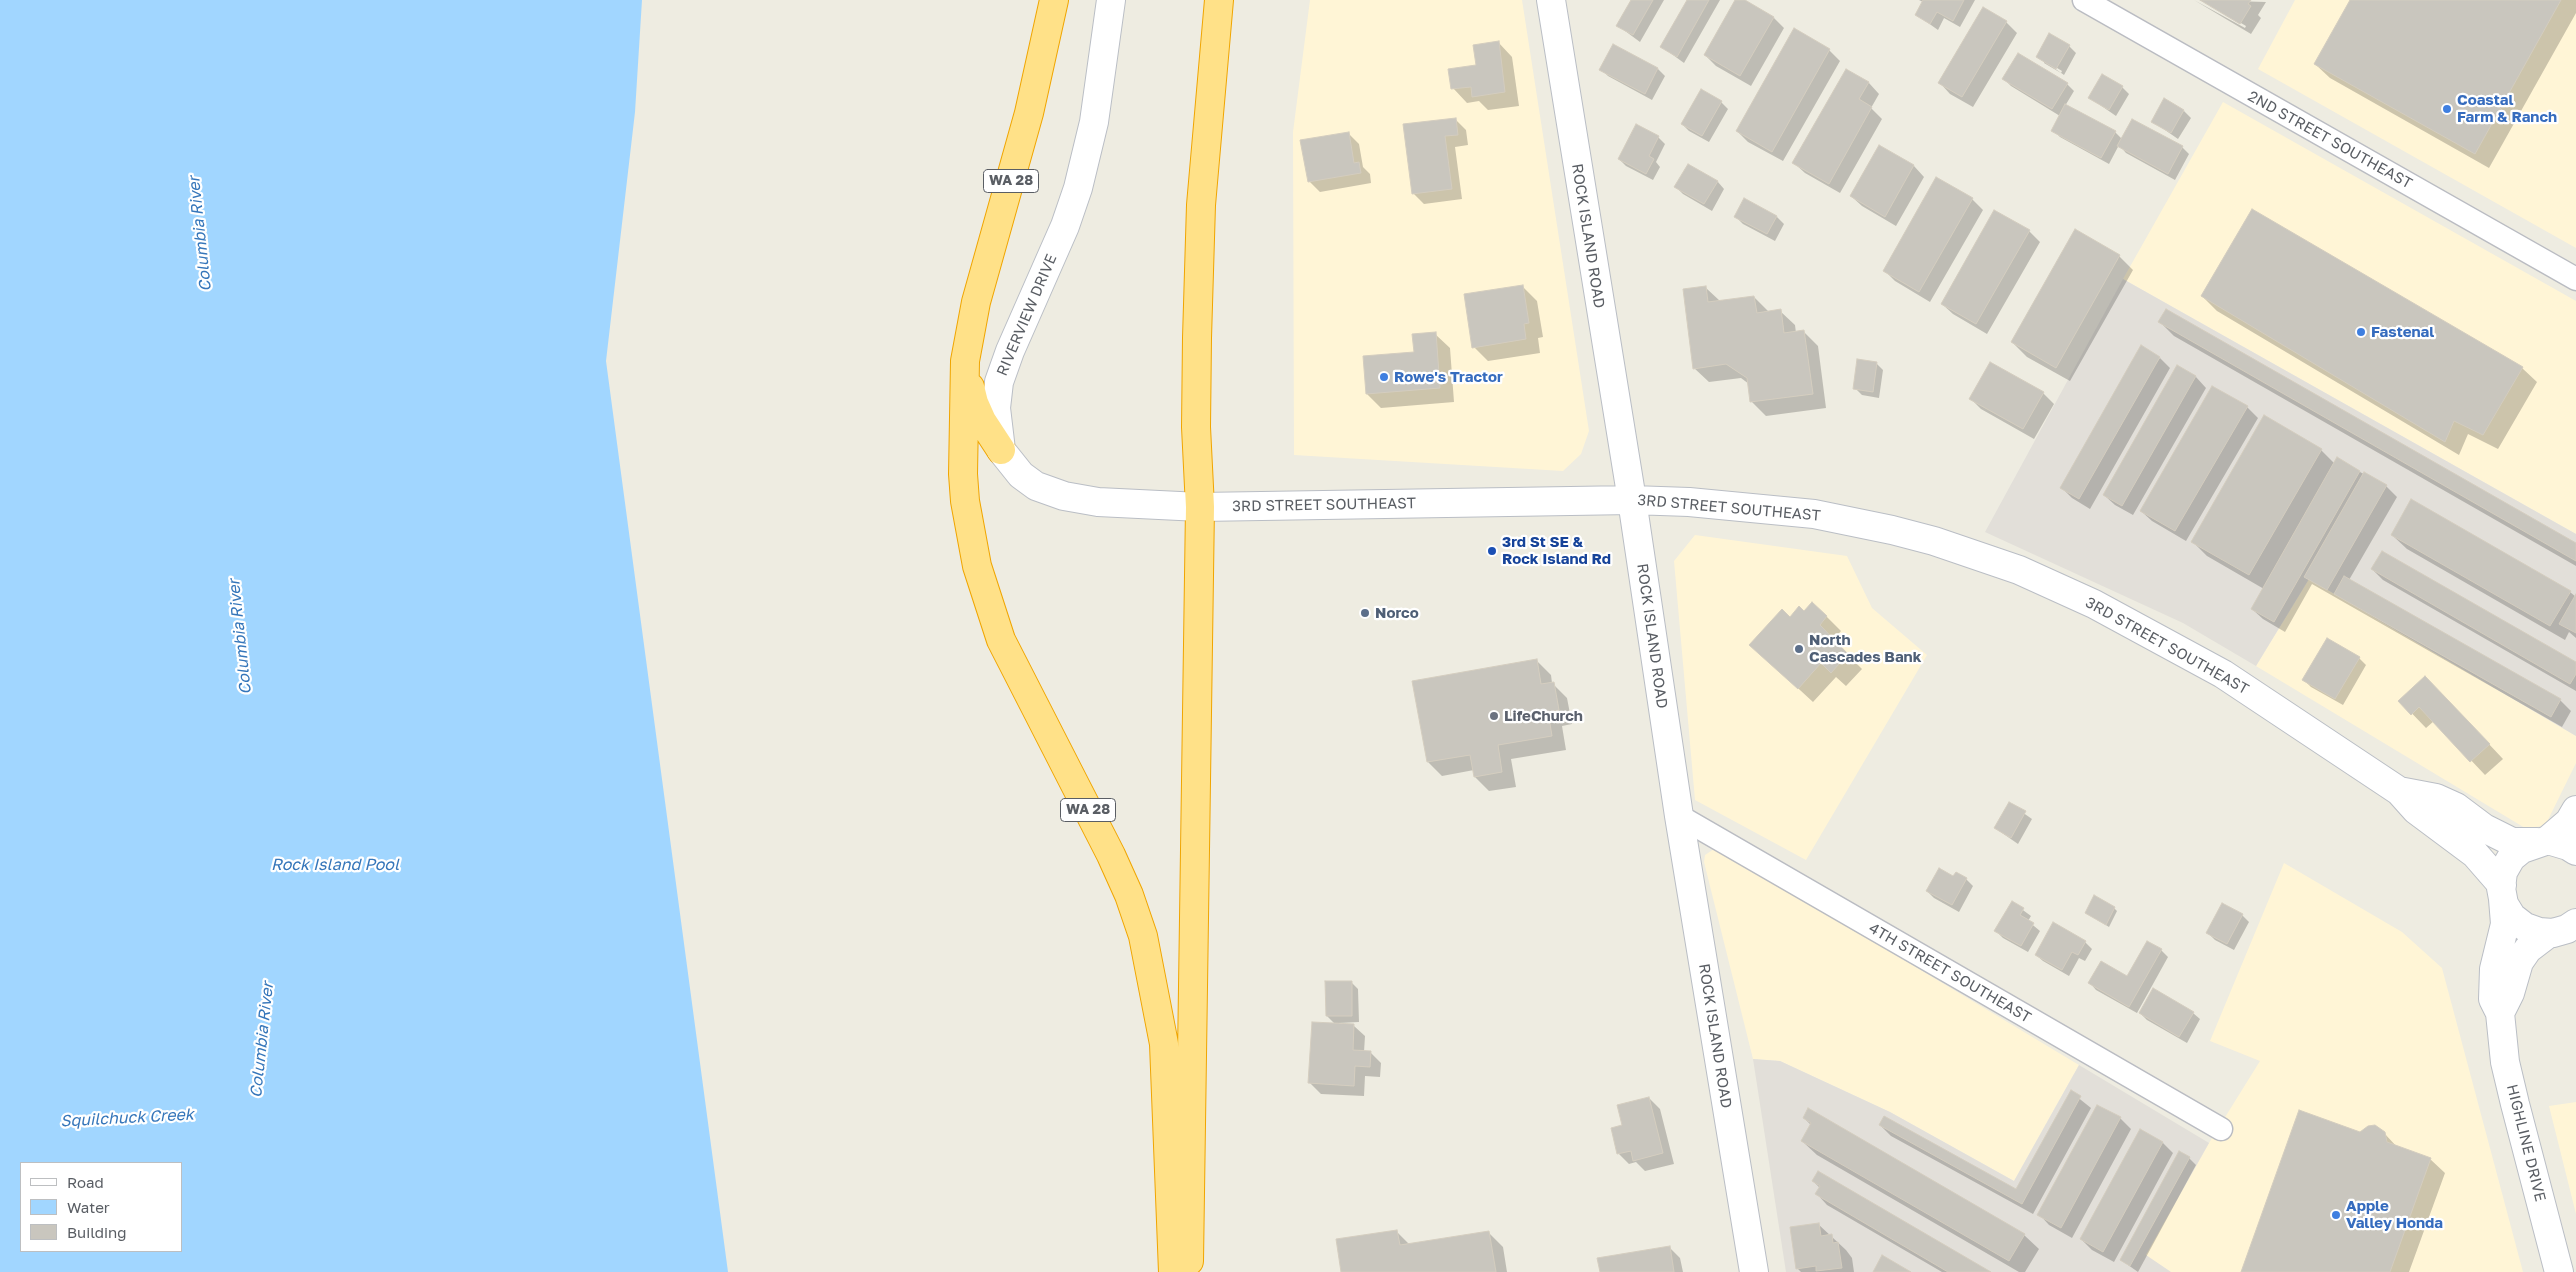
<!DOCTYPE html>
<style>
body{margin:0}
#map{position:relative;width:2576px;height:1272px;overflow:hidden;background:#eeece1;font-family:"Golos Text",sans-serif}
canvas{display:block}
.legend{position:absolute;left:20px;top:1162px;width:162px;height:90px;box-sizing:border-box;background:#fff;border:1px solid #bdbfc1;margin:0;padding:6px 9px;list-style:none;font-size:15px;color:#5a5e64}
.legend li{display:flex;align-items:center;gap:10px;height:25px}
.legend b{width:25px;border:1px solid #bdbfc1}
</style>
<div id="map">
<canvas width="2576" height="1272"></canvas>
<ul class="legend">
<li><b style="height:6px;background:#fff"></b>Road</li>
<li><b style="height:14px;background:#a1d6ff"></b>Water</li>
<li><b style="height:14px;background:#c9c6be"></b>Building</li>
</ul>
</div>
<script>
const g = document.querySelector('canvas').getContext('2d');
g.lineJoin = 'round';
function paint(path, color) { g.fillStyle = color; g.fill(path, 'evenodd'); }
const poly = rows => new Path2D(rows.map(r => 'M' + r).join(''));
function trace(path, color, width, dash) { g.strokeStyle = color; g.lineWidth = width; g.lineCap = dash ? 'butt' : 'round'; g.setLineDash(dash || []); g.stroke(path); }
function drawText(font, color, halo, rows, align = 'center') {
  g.font = font + ' "Golos Text",sans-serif'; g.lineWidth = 4.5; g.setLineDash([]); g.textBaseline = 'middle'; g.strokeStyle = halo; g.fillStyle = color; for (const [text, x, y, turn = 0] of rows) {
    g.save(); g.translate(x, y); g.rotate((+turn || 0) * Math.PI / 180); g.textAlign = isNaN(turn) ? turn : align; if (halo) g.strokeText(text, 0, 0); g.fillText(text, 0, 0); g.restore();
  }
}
const commercial = poly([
 [1310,0,1522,0,1589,431,1581,454,1563,471,1294,455,1293,132],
 [2295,0,2576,0,2576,248,2258,69],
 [2223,102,2576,301,2576,534,2123,279],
 [1695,535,1847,556,1872,608,1927,655,1806,860,1695,800,1674,561],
 [2309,579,2576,736,2576,763,2545,826,2525,828,2256,666],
 [1714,849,1719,849,2079,1065,2014,1181,1890,1112,1780,1061,1753,1059,1704,862,1705,855],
 [2284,863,2402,932,2442,968,2523,1272,2171,1272,2145,1255,2209,1143,2260,1061,2210,1041],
 [2576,1102,2576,1214,2549,1106]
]);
const industrial = poly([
 [2123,279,2576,534,2576,736,2309,579,2256,666,2183,623,1985,532],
 [1753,1059,1780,1061,1890,1112,2014,1181,2079,1065,2209,1143,2146,1255,2171,1272,1786,1272]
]);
const water = poly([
 [0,0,642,0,635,112,606,361,728,1272,0,1272],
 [21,1163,181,1163,181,1251,21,1251]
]);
const shadow = poly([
 [1632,0,1664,0,1640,42,1617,25],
 [1688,0,1720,0,1684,63,1662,47],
 [1737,0,1743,0,1774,18,1784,28,1751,86,1716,66,1705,55],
 [1919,0,1975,0,1960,27,1944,18,1938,30,1917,15,1923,2],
 [2194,0,2245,28,2246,26,2202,0,2266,2,2258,15,2261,18,2251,34],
 [2351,0,2576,0,2576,13,2489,168,2330,78,2315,64],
 [2006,22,2017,33,1973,107,1950,94,1940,83],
 [1795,30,1829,50,1840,61,1783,161,1748,142,1737,131],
 [1498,42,1512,57,1519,106,1488,110,1479,101,1467,103,1453,88,1477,66],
 [1613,46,1658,69,1665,76,1652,100,1608,76,1601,69],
 [2069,46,2076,53,2064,75,2037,56],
 [2044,60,2062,71,2061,73,2044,63],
 [1847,70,1869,83,1879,94,1871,108,1882,119,1840,193,1805,173,1794,163],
 [2004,79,2067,84,2074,91,2065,106,2115,132,2122,139,2182,147,2189,154,2175,180,2126,153,2119,145,2109,164,2060,137,2053,130,2060,116,2011,86],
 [2122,87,2129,94,2116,116,2090,98],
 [1721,102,1728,109,1709,142,1689,131,1682,124],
 [2184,111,2191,118,2178,139,2152,121],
 [1455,119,1466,130,1468,145,1455,147,1462,199,1424,204,1413,193,1404,125],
 [1348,133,1359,144,1363,167,1370,174,1371,183,1320,192,1309,181],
 [1658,137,1665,144,1656,162,1660,167,1653,180,1626,166,1619,159],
 [1879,147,1914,166,1924,177,1896,226,1862,206,1851,196],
 [1689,165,1718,182,1724,189,1712,211,1683,194,1676,187],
 [1972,199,1983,210,1930,302,1895,281,1884,270],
 [1736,217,1777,217,1784,224,1775,241,1743,224],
 [2029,231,2040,242,1987,334,1953,314,1942,304],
 [2119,256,2133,270,2070,381,2027,357,2012,342],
 [1522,286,1537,301,1543,337,1538,338,1540,353,1488,361,1474,347],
 [1706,288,1720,301,1754,297,1768,311,1780,311,1795,325,1796,333,1804,332,1818,346,1826,408,1766,416,1751,401,1749,384,1741,378,1709,382,1694,368],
 [2202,296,2522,368,2537,382,2498,449,2468,434,2459,455,2217,311],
 [2160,322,2576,544,2576,566,2174,336],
 [1435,334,1450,348,1454,402,1381,408,1367,394],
 [2160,358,2170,368,2090,509,2072,498,2061,487],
 [1876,363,1883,370,1879,398,1862,395,1855,388],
 [2178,367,2196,377,2206,388,2133,515,2115,505,2104,495],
 [2043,393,2054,404,2034,439,1981,409,1971,399],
 [2247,407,2258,418,2186,541,2152,521,2141,511],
 [2321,450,2335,464,2360,472,2386,486,2397,497,2349,580,2560,700,2571,711,2562,727,2312,584,2285,632,2263,619,2252,609,2264,589,2207,556,2192,541],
 [2392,535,2570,592,2576,597,2576,638,2569,632,2565,640,2407,549],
 [2372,569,2576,664,2576,691,2383,580],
 [1805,613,1826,616,1841,631,1833,640,1862,669,1846,686,1836,677,1813,702,1751,645,1790,618],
 [2359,658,2366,665,2343,705,2311,687,2304,680],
 [1536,660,1551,675,1552,683,1567,698,1572,724,1562,726,1566,750,1511,759,1516,787,1489,791,1475,777,1474,770,1442,776,1428,762],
 [2440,692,2503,759,2485,775,2434,721,2426,728,2400,701],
 [2009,803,2032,819,2018,844,1995,828],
 [1953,878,1966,879,1973,886,1959,912,1934,898,1927,891],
 [2012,902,2031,916,2028,921,2040,931,2028,952,2003,938,1996,931],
 [2114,908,2117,911,2109,927,2086,913],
 [2242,915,2249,922,2234,950,2215,940,2208,933],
 [2085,942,2092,949,2085,961,2079,958,2069,976,2043,961,2036,955],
 [2161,950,2168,957,2137,1013,2096,990,2090,983,2128,977],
 [1351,982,1358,989,1359,1022,1339,1023,1339,1025,1354,1026,1365,1036,1364,1052,1370,1052,1381,1063,1380,1077,1365,1076,1364,1096,1321,1094,1310,1083,1336,1025,1327,1016],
 [2140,1013,2193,1013,2200,1019,2187,1043,2147,1020],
 [2071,1092,2091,1108,2033,1214,1891,1136,1880,1125,2016,1191],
 [1649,1098,1660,1109,1674,1164,1645,1171,1636,1162,1629,1164,1618,1153,1624,1126],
 [1804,1118,2024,1235,2039,1249,2025,1272,2019,1272,1817,1155,1802,1141,1811,1125],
 [2120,1118,2131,1129,2072,1238,2049,1225,2039,1214],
 [2141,1130,2163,1143,2173,1153,2114,1262,2092,1250,2081,1239],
 [2384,1133,2398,1148,2430,1159,2445,1173,2409,1272,2242,1272,2361,1134],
 [2189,1158,2196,1165,2138,1272,2121,1260],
 [1813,1181,1988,1272,1942,1272,1827,1205,1817,1194,1820,1188],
 [1818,1224,1846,1250,1852,1258,1854,1272,1801,1272,1797,1268],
 [1397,1232,1410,1245,1489,1233,1503,1247,1507,1272,1342,1272],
 [1669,1247,1680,1258,1683,1272,1601,1272]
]);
const building = poly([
 [1631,0,1653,0,1633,35,1616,26,1631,0],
 [1687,0,1709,0,1677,57,1660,47,1687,0],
 [1735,0,1745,0,1774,17,1740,76,1704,55,1735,0],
 [1923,0,1964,0,1953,21,1937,12,1930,24,1915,15,1923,0],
 [2200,0,2251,0,2248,4,2251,6,2240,24,2200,0],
 [2350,0,2561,0,2475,154,2314,64,2350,0],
 [1983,7,2007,21,1962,97,1938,83,1983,7],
 [1794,28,1830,49,1772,152,1736,131,1794,28],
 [2049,33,2070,45,2056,69,2036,57,2049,33],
 [1499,41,1505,92,1472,97,1471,87,1451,89,1448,69,1476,65,1473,45,1499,41],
 [1613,44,1658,68,1645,94,1599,70,1613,44],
 [2018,53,2068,83,2052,109,2002,79,2018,53],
 [1846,69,1869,82,1859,99,1872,107,1829,184,1792,163,1846,69],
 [2102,74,2123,86,2109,110,2088,98,2102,74],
 [1701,89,1722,101,1702,136,1681,124,1701,89],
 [2164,98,2184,110,2171,133,2151,122,2164,98],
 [2065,104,2116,131,2101,158,2051,131,2065,104],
 [1456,118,1458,135,1445,136,1452,189,1412,194,1403,124,1456,118],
 [2132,119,2183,146,2168,174,2117,146,2132,119],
 [1636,124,1659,136,1649,156,1654,159,1646,174,1618,159,1636,124],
 [1349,132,1354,163,1359,162,1361,173,1308,182,1300,140,1349,132],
 [1879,145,1914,165,1885,217,1850,196,1879,145],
 [1688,164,1718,181,1704,204,1674,187,1688,164],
 [1936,177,1973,198,1919,292,1883,271,1936,177],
 [1744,198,1777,216,1767,234,1734,217,1744,198],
 [2252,209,2523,367,2483,435,2454,421,2445,442,2201,296,2252,209],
 [1994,210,2030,230,1976,324,1941,304,1994,210],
 [2075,229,2120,255,2056,368,2011,342,2075,229],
 [1523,285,1529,323,1524,324,1526,339,1472,348,1464,294,1523,285],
 [1706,286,1708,302,1754,296,1757,313,1781,309,1784,333,1804,330,1813,394,1750,402,1747,378,1726,364,1693,369,1683,289,1706,286],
 [2166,309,2576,543,2576,561,2158,322,2166,309],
 [1436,332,1440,388,1366,394,1363,356,1414,352,1412,334,1436,332],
 [2141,345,2160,357,2079,499,2060,488,2141,345],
 [1857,359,1877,362,1873,392,1853,389,1857,359],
 [1990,362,2044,392,2023,429,1969,399,1990,362],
 [2177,365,2196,376,2122,506,2103,495,2177,365],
 [2212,386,2248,406,2175,531,2140,511,2212,386],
 [2264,415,2322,449,2249,575,2191,542,2264,415],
 [2337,457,2360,471,2274,622,2251,609,2337,457],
 [2364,472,2387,485,2327,590,2304,577,2364,472],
 [2411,499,2571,591,2550,626,2391,535,2411,499],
 [2382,551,2576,662,2576,674,2570,684,2371,569,2382,551],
 [2344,576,2561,699,2551,717,2334,594,2344,576],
 [2576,594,2576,633,2559,624,2576,594],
 [1812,602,1827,616,1820,625,1848,654,1831,673,1821,663,1798,689,1749,645,1782,609,1790,617,1799,606,1804,611,1812,602],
 [2327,638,2360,657,2335,699,2302,680,2327,638],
 [1537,659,1541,684,1554,682,1559,710,1548,712,1552,736,1498,745,1502,772,1474,777,1470,755,1427,762,1412,681,1537,659],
 [2425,676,2490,744,2470,762,2419,707,2411,715,2398,701,2425,676],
 [2009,802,2026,811,2011,838,1994,828,2009,802],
 [1939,868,1953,876,1956,872,1967,878,1952,905,1926,891,1939,868],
 [2094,895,2115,907,2106,925,2085,913,2094,895],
 [2012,901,2024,908,2020,915,2034,923,2021,946,1994,931,2012,901],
 [2222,903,2243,914,2227,944,2206,933,2222,903],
 [2053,922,2086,941,2078,955,2072,952,2062,970,2035,955,2053,922],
 [2147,941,2162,949,2129,1007,2088,983,2101,961,2127,976,2147,941],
 [1325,981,1352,981,1352,1016,1326,1016,1325,981],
 [2153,988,2194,1012,2179,1037,2139,1013,2153,988],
 [1312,1022,1354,1024,1353,1050,1371,1051,1370,1067,1355,1066,1354,1086,1308,1083,1312,1022],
 [2071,1090,2081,1096,2022,1204,1879,1125,1884,1116,2016,1189,2071,1090],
 [1649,1097,1663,1153,1633,1161,1631,1151,1617,1154,1611,1128,1622,1125,1617,1105,1649,1097],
 [2097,1105,2121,1117,2061,1228,2037,1215,2097,1105],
 [1808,1108,2025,1234,2009,1261,1801,1141,1811,1123,1803,1118,1808,1108],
 [2299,1110,2360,1132,2368,1126,2375,1125,2385,1132,2387,1142,2431,1158,2390,1272,2241,1272,2299,1110],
 [2140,1129,2163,1142,2103,1252,2080,1239,2140,1129],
 [2179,1151,2190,1157,2130,1266,2120,1260,2179,1151],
 [1818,1171,1991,1272,1948,1272,1815,1194,1820,1186,1812,1181,1818,1171],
 [1819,1223,1821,1236,1832,1234,1833,1243,1838,1242,1842,1268,1816,1271,1816,1266,1796,1269,1790,1227,1819,1223],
 [1397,1230,1400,1245,1489,1231,1496,1272,1341,1272,1336,1239,1397,1230],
 [1670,1246,1674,1272,1600,1272,1597,1258,1670,1246],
 [1882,1255,1911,1272,1873,1272,1882,1255]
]);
const street = poly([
 [2084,0,2576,279],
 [1679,816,2221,1129]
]);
const secondary = poly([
 [1111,0,1094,122,1078,188,1065,226,1010,351,999,382,996,408,1001,450,1021,475,1036,486,1064,496,1098,502,1200,507,1632,500,1689,502,1814,514,1892,530,1934,541,2019,570,2094,604,2223,674,2399,791,2416,810,2475,854,2502,885],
 [1551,0,1632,500,1679,816,1754,1272],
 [2399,791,2436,798,2456,807,2484,828,2512,842,2537,842],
 [2548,840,2569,822,2576,810],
 [2576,851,2568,846,2548,840,2522,849,2511,858,2503,872,2501,888,2504,904,2512,917,2525,927,2539,932,2553,933,2567,929,2576,923],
 [2503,899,2505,924,2494,969,2493,999,2500,1013,2505,1062,2515,1104,2559,1272],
 [2500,1013,2510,993,2519,962,2528,949,2549,933]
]);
const highway = poly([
 [1054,0,1029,113,976,302,965,361,963,474,965,501,977,566,1001,640,1111,855,1129,895,1143,936,1164,1044,1173,1272],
 [970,387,974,403,982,421,1001,450],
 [1189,1261,1200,507,1196,427,1197,338,1201,205,1219,0]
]);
const markers = [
 [2447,109,5,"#3f7fe0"],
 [2361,332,5,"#3f7fe0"],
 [1384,377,5,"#3f7fe0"],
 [1492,551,5,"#1a4fb4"],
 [1365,613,5,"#5c6f8a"],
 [1799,649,5,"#5c6f8a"],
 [1494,716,5,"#6b7280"],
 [2336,1215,5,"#3f7fe0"]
];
const shields = [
 [1011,181,55],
 [1088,810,55]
];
const shieldNames = [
 ["WA 28",1011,181],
 ["WA 28",1088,810]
];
const shopNames = [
 ["Coastal",2457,100],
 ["Farm & Ranch",2457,117],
 ["Fastenal",2371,332],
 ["Rowe's Tractor",1394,377],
 ["Apple",2346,1206],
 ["Valley Honda",2346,1223]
];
const streetNames = [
 ["2ND STREET SOUTHEAST",2330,140,29],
 ["ROCK ISLAND ROAD",1588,236,81],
 ["RIVERVIEW DRIVE",1027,315,-67],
 ["3RD STREET SOUTHEAST",1324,505,-1],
 ["3RD STREET SOUTHEAST",1729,508,5],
 ["ROCK ISLAND ROAD",1652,636,82],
 ["3RD STREET SOUTHEAST",2167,646,29],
 ["4TH STREET SOUTHEAST",1950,973,30],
 ["ROCK ISLAND ROAD",1715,1036,81],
 ["HIGHLINE DRIVE",2526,1143,76]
];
const transitNames = [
 ["3rd St SE &",1502,542],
 ["Rock Island Rd",1502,559]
];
const serviceNames = [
 ["Norco",1375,613],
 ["North",1809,640],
 ["Cascades Bank",1809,657]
];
const worshipNames = [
 ["LifeChurch",1504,716]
];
const waterNames = [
 ["Columbia River",200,234,-96],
 ["Columbia River",240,637,-96],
 ["Rock Island Pool",335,865],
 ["Columbia River",262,1040,-84],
 ["Squilchuck Creek",127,1118,-3]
];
paint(commercial, '#fff5d6');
paint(industrial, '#e2dfd9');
paint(water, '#a1d6ff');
paint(shadow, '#0003');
paint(building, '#c9c6be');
trace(building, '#d4cdbf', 1);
trace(street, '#babcc2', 25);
trace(secondary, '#babec5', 30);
trace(highway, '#f0a500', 30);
trace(street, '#fff', 22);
trace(secondary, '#fff', 28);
trace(highway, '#ffe188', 28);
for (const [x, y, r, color] of markers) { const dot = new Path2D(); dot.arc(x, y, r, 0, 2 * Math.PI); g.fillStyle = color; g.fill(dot); trace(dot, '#fff', 2); }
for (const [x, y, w] of shields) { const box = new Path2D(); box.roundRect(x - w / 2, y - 11.5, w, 23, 4); g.fillStyle = '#fff'; g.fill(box); trace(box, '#5a5e64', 1); }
drawText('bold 14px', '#5a5e64', null, shieldNames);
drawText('bold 15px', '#366cbe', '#fff', shopNames, 'left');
drawText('15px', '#5a5e64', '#fff', streetNames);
drawText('bold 15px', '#164399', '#fff', transitNames, 'left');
drawText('bold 15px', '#4e5e75', '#fff', serviceNames, 'left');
drawText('bold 15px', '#5b616d', '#fff', worshipNames, 'left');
drawText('italic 16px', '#3576ba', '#fff', waterNames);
</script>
